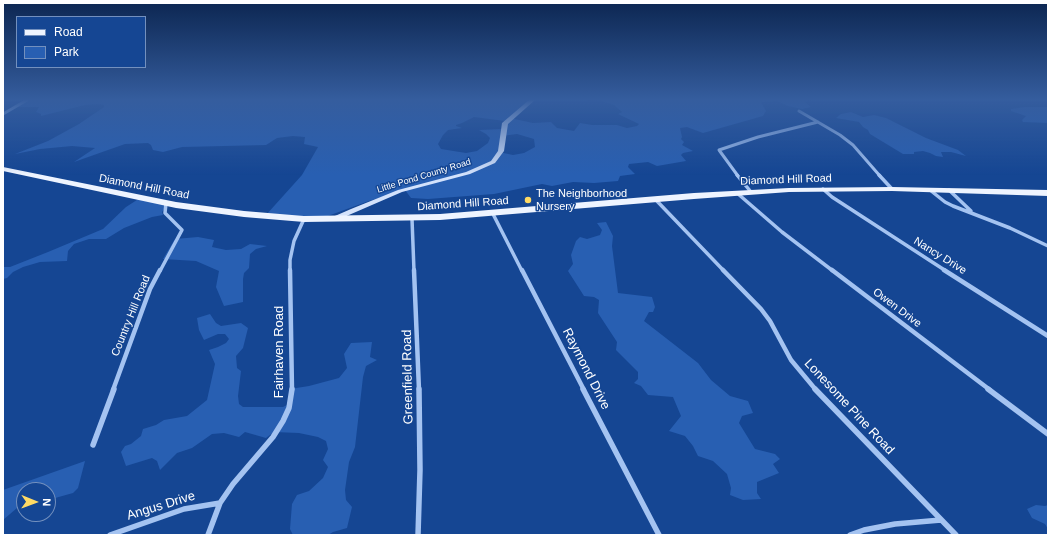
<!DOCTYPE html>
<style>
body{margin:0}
#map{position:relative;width:1051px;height:538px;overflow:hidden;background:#154693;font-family:Arial,sans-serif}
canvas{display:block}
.frame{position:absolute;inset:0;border:4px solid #fff;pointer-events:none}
.legend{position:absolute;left:16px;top:16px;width:130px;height:52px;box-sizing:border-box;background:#154693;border:1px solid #7390be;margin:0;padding:5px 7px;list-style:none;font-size:12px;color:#fff}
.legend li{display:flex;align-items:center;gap:8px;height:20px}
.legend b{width:20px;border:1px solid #7390be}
.north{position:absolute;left:16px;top:482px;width:40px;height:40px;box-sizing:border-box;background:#154693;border:1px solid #7390be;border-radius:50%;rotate:91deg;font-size:11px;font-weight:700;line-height:16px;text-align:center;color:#fff}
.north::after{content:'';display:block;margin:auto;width:14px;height:18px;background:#ffda64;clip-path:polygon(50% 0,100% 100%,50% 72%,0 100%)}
</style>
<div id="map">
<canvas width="1051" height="538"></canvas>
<div class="frame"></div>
<ul class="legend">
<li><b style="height:5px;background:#eef4ff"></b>Road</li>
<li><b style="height:11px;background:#285fb2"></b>Park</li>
</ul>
<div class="north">N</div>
</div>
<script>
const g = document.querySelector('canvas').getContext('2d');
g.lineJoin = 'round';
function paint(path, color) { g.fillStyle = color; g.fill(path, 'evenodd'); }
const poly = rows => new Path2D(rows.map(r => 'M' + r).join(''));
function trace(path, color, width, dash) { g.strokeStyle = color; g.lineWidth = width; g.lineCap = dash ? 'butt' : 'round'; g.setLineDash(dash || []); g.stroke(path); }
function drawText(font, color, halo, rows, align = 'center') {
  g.font = font + ' Arial,sans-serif'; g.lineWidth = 3; g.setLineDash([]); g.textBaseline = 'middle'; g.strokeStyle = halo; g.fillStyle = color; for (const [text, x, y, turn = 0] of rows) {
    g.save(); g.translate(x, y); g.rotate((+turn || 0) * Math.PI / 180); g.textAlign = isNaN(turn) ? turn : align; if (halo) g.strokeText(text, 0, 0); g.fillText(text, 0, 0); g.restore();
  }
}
const green = poly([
 [25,100,530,100,510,118,533,123,551,122,557,128,574,131,580,123,592,125,617,125,627,128,637,126,639,124,618,114,622,112,614,105,602,101,587,100,811,100,805,102,811,107,802,109,788,106,778,101,761,102,766,111,763,116,703,133,687,127,680,128,682,137,681,139,684,142,682,145,693,151,683,153,681,155,686,161,657,166,648,162,629,164,628,167,635,174,620,176,618,181,594,183,573,182,552,186,542,184,494,194,428,199,411,198,405,190,369,201,325,217,266,215,302,175,318,147,304,144,305,137,293,136,277,138,266,145,182,147,163,152,153,150,151,145,148,143,125,144,74,162,95,148,72,146,40,149,15,154,48,141,79,124,104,107,104,105,98,104,85,105,41,116,41,114,36,112,39,107,14,107],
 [474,117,505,121,502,129,479,130,486,134,490,138,488,143,477,151,466,153,441,149,438,144,443,135,448,130,462,128,456,126,456,125,462,123],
 [517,134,534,139,535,147,524,153,513,155,499,152,502,136],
 [1024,107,1048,107,1048,123,1023,122,1022,120,1026,116,1011,111,1011,109],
 [851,112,863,117,874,115,886,118,926,138,958,150,966,156,951,152,941,152,943,157,936,156,930,153,923,151,914,152,914,154,903,154,870,134,868,130,863,127,859,122,836,118,841,114],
 [140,198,169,203,162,212,163,215,152,217,124,228,106,239,89,239,74,244,68,251,67,261,40,262,23,267,13,272,7,278,3,279,3,267,10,267,48,252,103,229,126,207],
 [606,222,613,236,612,246,618,293,652,297,655,307,653,312,649,312,644,321,698,363,711,380,730,396,748,401,753,413,742,416,739,423,755,449,775,454,780,459,773,464,779,473,757,482,757,493,761,499,743,500,730,495,731,488,727,474,713,461,698,456,693,446,685,436,669,431,681,416,673,397,648,395,641,386,634,383,638,379,638,372,616,350,617,342,598,313,599,300,594,297,584,296,568,271,573,264,571,255,576,241,580,237,587,239,600,235,602,230,597,223],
 [198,237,214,240,212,247,226,250,241,249,250,244,267,246,256,249,250,254,249,268,244,273,243,279,243,302,224,306,216,287,219,271,196,261,163,259,175,239],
 [210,314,216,323,221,326,241,323,248,328,243,348,236,356,237,368,241,371,238,396,239,404,243,407,283,407,287,405,290,389,309,386,339,378,347,368,344,354,351,343,372,342,370,357,377,360,366,366,363,377,355,447,349,462,345,490,346,500,352,507,347,528,333,532,328,535,293,535,290,529,292,504,297,495,309,491,323,478,328,467,323,460,328,449,326,441,318,437,299,433,274,432,266,438,245,432,239,437,224,433,212,434,192,448,177,453,160,470,157,461,152,458,126,466,121,452,125,446,131,444,141,436,143,429,156,425,164,420,187,416,207,400,215,364,209,350,218,347,226,343,229,339,225,334,218,334,204,340,199,330,197,318],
 [85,461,78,488,73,493,48,500,48,490,24,490,24,506,17,508,3,520,3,490],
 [1036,505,1045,506,1048,505,1048,529,1045,524,1032,518,1027,509]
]);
const streetFar3 = poly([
 [799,111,840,135,853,145,880,176],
 [3,114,27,100],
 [738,176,719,150,758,137,818,122]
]);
const streetFar2 = poly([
 [737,175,751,192],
 [879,175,892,189],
 [823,189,832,197,946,271],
 [930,190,945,202,953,206,1010,228,1048,246],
 [949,190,971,211],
 [737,193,782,232,833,271],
 [655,199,724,271],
 [493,214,522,271],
 [412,219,414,271],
 [160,271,182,230,165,213,166,203],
 [290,271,290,260,294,241,304,219]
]);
const streetFar1 = poly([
 [290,270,292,390],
 [414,270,419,390],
 [522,270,584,390],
 [723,270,761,309,770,321,791,360,816,390],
 [832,270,990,390],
 [944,270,1048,336],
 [113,390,150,289,160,270]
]);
const street = poly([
 [583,389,659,535],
 [815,389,956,535],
 [988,389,1048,434],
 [93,445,114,389],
 [110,535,184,509,220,503],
 [208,535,220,503,233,484,273,437,283,421,289,408,292,389],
 [418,535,420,470,419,389],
 [850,535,864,530,895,524,941,520]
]);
const secondary = poly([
 [529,100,535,100,508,124,504,151,495,163,470,174,402,192,335,221,329,221,328,219,351,209,398,190,466,172,491,161,498,151,502,123,529,100]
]);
const primary = poly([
 [3,167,176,202,244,211,304,216,440,214,694,193,789,188,892,187,1048,190,1048,196,892,191,789,192,694,199,440,220,304,222,244,217,176,208,3,171,3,167]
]);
const markers = [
 [528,200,4,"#ffda64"]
];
const farStreetnames = [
 ["Little Pond County Road",424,176,-17]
];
const streetNames = [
 ["Diamond Hill Road",786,180,-2],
 ["Diamond Hill Road",144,187,11],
 ["Diamond Hill Road",463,204,-4],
 ["Nancy Drive",940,256,32],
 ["Owen Drive",897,308,37],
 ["Country Hill Road",131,316,-68]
];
const poiNames = [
 ["The Neighborhood",536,194],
 ["Nursery",536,207]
];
const nearStreetnames = [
 ["Fairhaven Road",279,352,-90],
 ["Raymond Drive",586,369,63],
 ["Greenfield Road",408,377,-91],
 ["Lonesome Pine Road",849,407,47],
 ["Angus Drive",161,506,-17]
];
paint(green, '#285fb2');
trace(streetFar3, '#a4c3f1', 3);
trace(streetFar2, '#a4c3f1', 3.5);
trace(streetFar1, '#a4c3f1', 4.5);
trace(street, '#a4c3f1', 5.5);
paint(secondary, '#d3e2fc');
paint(primary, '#eef4ff');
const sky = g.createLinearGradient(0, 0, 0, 175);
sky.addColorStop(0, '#0c2651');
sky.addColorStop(0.57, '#355d9e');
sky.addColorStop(1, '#355d9e00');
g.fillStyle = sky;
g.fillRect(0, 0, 1051, 175);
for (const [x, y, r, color] of markers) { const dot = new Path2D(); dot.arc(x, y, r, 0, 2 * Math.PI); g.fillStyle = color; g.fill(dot); trace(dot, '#154693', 1.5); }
drawText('9px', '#fff', '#154693', farStreetnames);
drawText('11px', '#fff', '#154693', streetNames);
drawText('11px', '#fff', '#154693', poiNames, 'left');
drawText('13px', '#fff', '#154693', nearStreetnames);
</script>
